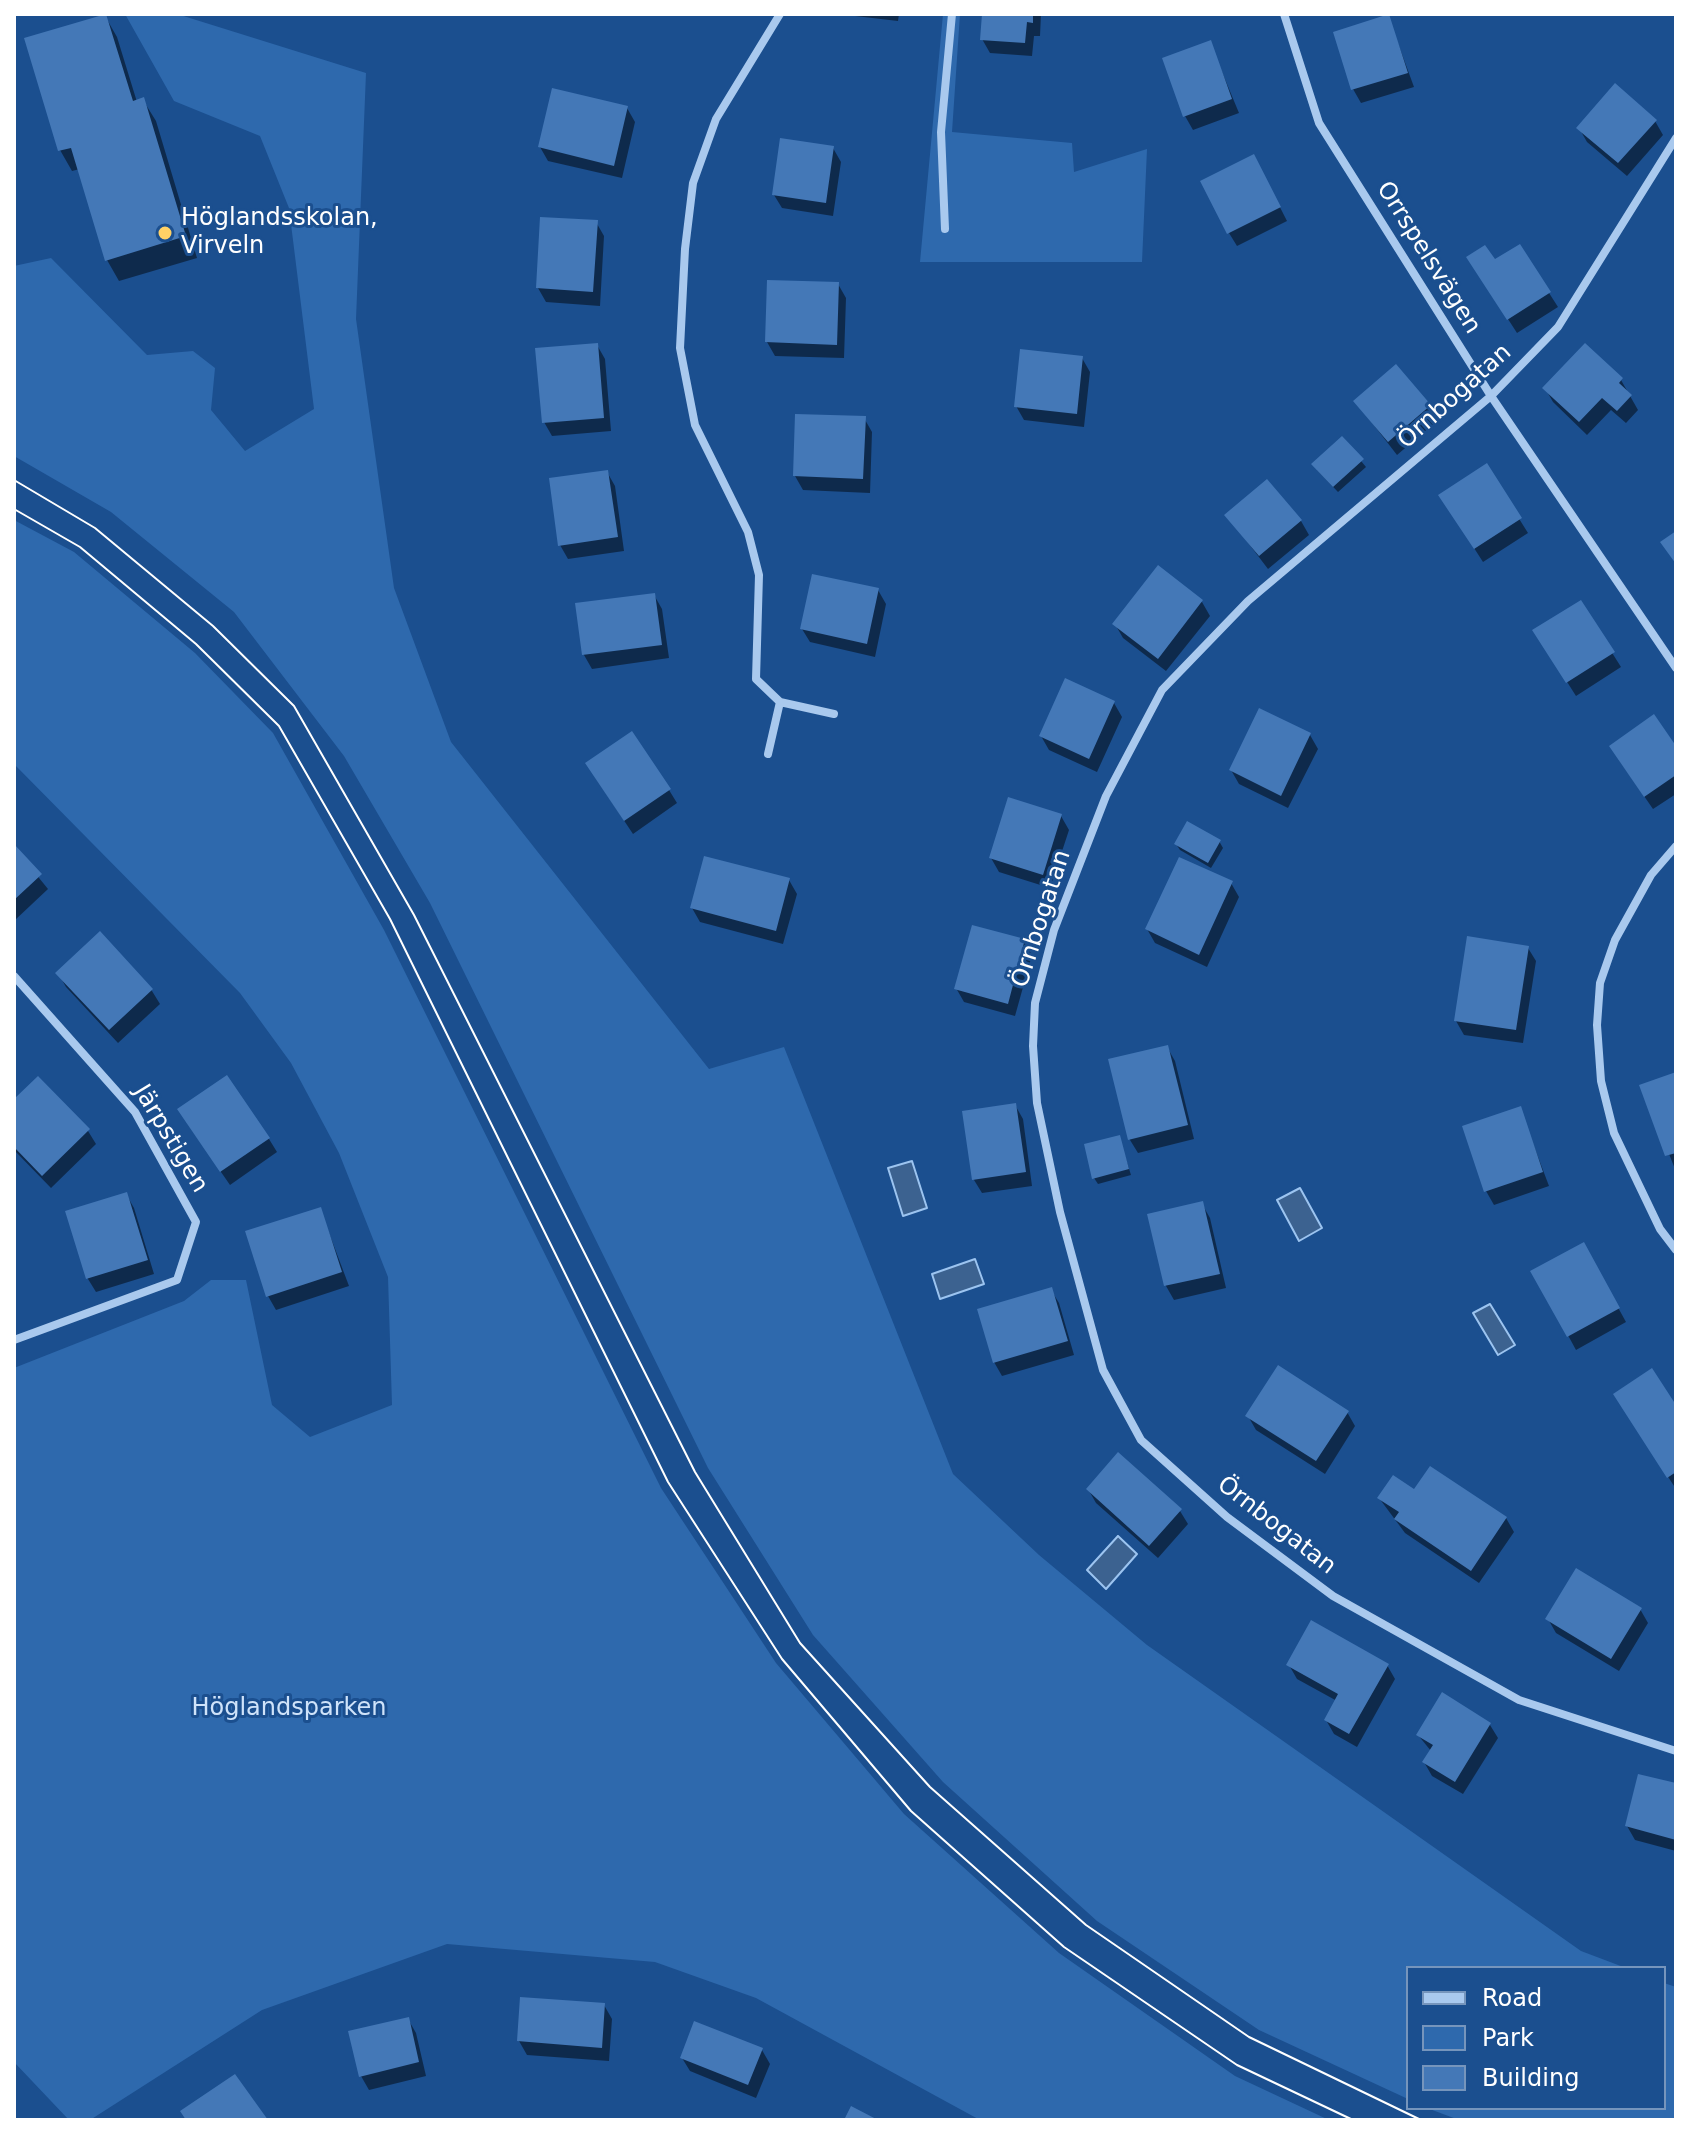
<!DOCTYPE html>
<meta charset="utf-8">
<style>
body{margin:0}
#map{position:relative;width:1690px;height:2134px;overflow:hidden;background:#1b4f8f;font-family:"DejaVu Sans",sans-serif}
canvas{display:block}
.frame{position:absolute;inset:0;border:16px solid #fff;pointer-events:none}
.legend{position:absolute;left:1406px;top:1966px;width:260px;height:144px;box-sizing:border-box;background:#1b4f8f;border:2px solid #7695bc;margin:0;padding:10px 14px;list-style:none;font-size:24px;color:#fff}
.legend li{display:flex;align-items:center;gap:16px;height:40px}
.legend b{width:40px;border:2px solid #7695bc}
</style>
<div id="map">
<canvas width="1690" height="2134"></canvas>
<div class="frame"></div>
<ul class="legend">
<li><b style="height:10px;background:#a9c9ee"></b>Road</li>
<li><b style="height:22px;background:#2e69ad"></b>Park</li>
<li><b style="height:22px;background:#4478b7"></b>Building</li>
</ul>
</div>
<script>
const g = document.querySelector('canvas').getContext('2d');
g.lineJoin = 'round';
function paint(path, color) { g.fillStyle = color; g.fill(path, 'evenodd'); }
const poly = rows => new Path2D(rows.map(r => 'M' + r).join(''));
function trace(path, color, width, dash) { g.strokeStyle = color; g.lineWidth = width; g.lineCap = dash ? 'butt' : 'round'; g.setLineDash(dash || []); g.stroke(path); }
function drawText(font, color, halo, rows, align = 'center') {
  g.font = font + ' "DejaVu Sans",sans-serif'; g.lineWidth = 6; g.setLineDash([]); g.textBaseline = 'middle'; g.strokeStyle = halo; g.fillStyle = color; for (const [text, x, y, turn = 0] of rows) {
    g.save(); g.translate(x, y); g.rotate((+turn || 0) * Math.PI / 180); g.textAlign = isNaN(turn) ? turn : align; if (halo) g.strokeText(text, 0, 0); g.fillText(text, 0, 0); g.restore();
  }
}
const green = poly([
 [125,14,177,14,366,73,356,319,394,588,451,742,709,1069,784,1047,953,1474,1039,1555,1147,1645,1581,1951,1626,1968,1408,1968,1408,2099,1259,2030,1097,1921,943,1782,813,1635,708,1468,430,903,344,756,234,612,111,512,14,456,14,266,51,258,147,355,193,351,215,368,211,410,245,451,314,409,289,208,260,136,174,101],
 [943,14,960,14,952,132,1072,143,1074,172,1147,149,1142,262,920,262],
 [14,520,74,552,195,653,273,733,384,930,661,1488,776,1663,904,1814,1059,1953,1235,2076,1329,2120,980,2120,756,1998,655,1962,447,1944,262,2010,90,2120,69,2120,14,2062,14,1368,184,1301,211,1280,246,1280,272,1405,310,1437,392,1405,388,1277,339,1153,291,1063,240,993,14,764],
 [1664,1983,1676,1987,1676,2120,1459,2120,1427,2108,1664,2108]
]);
const water = poly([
 [912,1161,927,1208,903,1216,888,1168,912,1161],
 [1300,1188,1322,1228,1299,1241,1277,1200,1300,1188],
 [975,1259,984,1284,940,1299,932,1274,975,1259],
 [1490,1304,1515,1345,1498,1355,1473,1313,1490,1304],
 [1118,1536,1137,1554,1106,1589,1087,1570,1118,1536]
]);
const shadow = poly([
 [838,14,899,14,898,21],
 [984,14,1041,14,1040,36,1034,36,1032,56,990,53,982,39],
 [105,16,117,37,137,102,143,100,156,121,197,258,119,281,107,260,80,169,72,171,60,150],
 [1388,16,1414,87,1361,103,1353,89],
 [1210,43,1239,113,1193,130,1185,116],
 [627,108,635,122,622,178,548,161,540,147],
 [1655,121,1663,135,1627,176,1587,142,1579,128],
 [833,148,841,162,833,216,782,208,774,195],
 [1261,170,1287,221,1237,246,1229,233],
 [596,222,604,236,600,306,546,302,538,288],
 [1519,246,1558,307,1517,333,1477,271],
 [838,284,846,298,844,358,775,356,767,342],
 [597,345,605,359,611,431,552,436,544,422],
 [1082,358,1090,372,1084,427,1024,420,1016,406],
 [1621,380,1638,410,1626,423,1611,410,1587,435,1553,402,1545,388],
 [1356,402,1430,406,1438,420,1397,455],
 [864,418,872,432,870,493,803,490,795,476],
 [1342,438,1366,467,1338,492,1317,470],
 [1486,466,1528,533,1483,562,1449,509],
 [607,472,615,486,624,551,568,559,560,545],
 [1227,515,1301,521,1309,535,1268,569],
 [878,590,886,604,875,657,810,642,802,629],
 [654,595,662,609,669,658,592,669,584,655,577,605],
 [1202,602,1210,616,1166,671,1123,638,1115,624],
 [1580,602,1621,667,1576,696,1543,644],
 [1114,703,1122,717,1097,772,1049,750,1041,736],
 [1310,735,1318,749,1288,808,1239,784,1231,770],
 [1676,749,1676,794,1653,809,1619,760],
 [595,777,669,790,677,803,633,834],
 [1061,816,1069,830,1050,888,999,872,991,858],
 [1219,841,1223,848,1211,868,1180,850,1176,844],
 [14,847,48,889,14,921],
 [789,880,797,894,783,944,700,922,692,908],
 [1231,883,1239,897,1207,967,1155,943,1147,929],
 [100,934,152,991,160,1004,118,1043,66,987,58,973],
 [1024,941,1032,955,1015,1016,964,1002,956,988],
 [1528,948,1536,961,1523,1043,1464,1035,1456,1021],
 [1167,1047,1175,1061,1194,1139,1138,1153,1130,1140,1111,1060],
 [1676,1074,1676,1169,1675,1169,1642,1086],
 [14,1102,88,1131,96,1144,51,1188,14,1150],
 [1015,1105,1023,1119,1032,1186,982,1193,974,1180],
 [1520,1109,1549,1186,1494,1205,1486,1191],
 [187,1123,269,1139,277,1152,230,1185],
 [1119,1137,1131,1175,1098,1184,1094,1178],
 [126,1194,134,1208,154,1274,96,1292,88,1279,67,1212],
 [1202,1204,1210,1218,1226,1288,1174,1300,1166,1286,1150,1216],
 [320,1209,349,1286,276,1310,268,1296],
 [1583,1244,1626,1322,1576,1350,1533,1271],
 [1051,1290,1059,1303,1074,1355,1002,1376,994,1362],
 [1623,1408,1676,1408,1676,1489],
 [1347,1412,1355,1426,1325,1474,1256,1430,1248,1416],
 [1088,1489,1180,1511,1188,1524,1158,1558,1096,1503],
 [1415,1492,1506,1518,1514,1532,1479,1583,1405,1533,1379,1498],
 [1640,1609,1648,1623,1619,1671,1556,1633,1548,1619],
 [1289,1665,1387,1665,1395,1679,1357,1747,1334,1734,1326,1720,1337,1701,1297,1679],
 [1490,1725,1498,1738,1463,1794,1432,1776,1424,1762,1431,1751,1418,1735],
 [1676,1785,1676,1851,1635,1840,1627,1826],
 [604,2005,612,2019,609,2061,527,2055,519,2041],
 [408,2019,416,2033,426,2076,369,2090,361,2076],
 [762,2050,770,2064,756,2098,690,2071,682,2058]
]);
const building = poly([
 [106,14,133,101,144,97,186,236,105,261,71,148,58,151,24,38],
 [982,14,1033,14,1033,23,1027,22,1025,43,980,40],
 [1389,14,1408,73,1351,90,1333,32],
 [1211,40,1232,99,1183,117,1162,58],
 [1615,83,1657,120,1618,163,1576,128],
 [552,88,628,106,614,166,538,147],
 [780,138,834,146,826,203,772,195],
 [1254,154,1281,207,1227,234,1200,181],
 [540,217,598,220,593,292,536,288],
 [1520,244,1551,292,1507,320,1466,257,1485,245,1495,259],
 [767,280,839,282,837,345,765,342],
 [598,343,604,418,542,423,535,348],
 [1585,343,1623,378,1619,383,1632,395,1617,411,1602,398,1579,422,1542,388],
 [1020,349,1083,356,1077,414,1014,407],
 [1396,364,1431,405,1388,442,1353,401],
 [795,414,866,416,863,479,793,476],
 [1342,436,1364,459,1333,487,1311,464],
 [1487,463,1522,518,1474,549,1438,495],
 [608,470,618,537,558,546,549,478],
 [1267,479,1302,520,1259,556,1224,515],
 [1676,531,1676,564,1660,542],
 [1158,565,1203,600,1158,659,1112,624],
 [812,574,879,588,867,644,800,629],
 [655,593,662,645,582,655,575,603],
 [1581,600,1615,652,1566,683,1532,630],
 [1065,678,1115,701,1089,759,1039,736],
 [1259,708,1311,733,1281,796,1229,770],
 [1654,714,1676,746,1676,775,1644,797,1609,746],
 [632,731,671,789,624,821,585,763],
 [1008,797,1062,814,1043,875,989,858],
 [1187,821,1221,840,1208,863,1174,844],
 [14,844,42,874,14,900],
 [704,856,790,878,776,931,690,908],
 [1179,857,1233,881,1199,955,1145,929],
 [972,925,1025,939,1008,1004,954,989],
 [100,931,153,989,109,1030,55,973],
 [1467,936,1529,946,1516,1030,1454,1021],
 [1168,1045,1188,1125,1128,1140,1108,1059],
 [1676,1072,1676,1153,1665,1156,1639,1085],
 [227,1075,270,1138,220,1172,177,1109],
 [38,1076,90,1129,42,1176,14,1147,14,1099],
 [1016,1103,1026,1172,972,1180,962,1111],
 [1521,1106,1543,1172,1484,1192,1462,1126],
 [1120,1135,1129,1169,1092,1179,1084,1144],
 [127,1192,148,1260,86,1279,65,1211],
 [1203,1201,1220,1274,1164,1286,1147,1214],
 [321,1207,342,1272,266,1297,245,1231],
 [1584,1242,1620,1308,1567,1337,1530,1271],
 [1052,1287,1068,1341,993,1363,977,1309],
 [1278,1365,1349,1411,1316,1461,1245,1416],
 [1652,1368,1676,1405,1676,1472,1667,1478,1613,1394],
 [1118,1452,1182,1509,1149,1546,1086,1489],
 [1430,1466,1507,1517,1471,1571,1394,1519,1399,1512,1377,1498,1393,1475,1414,1489],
 [1576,1568,1642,1608,1611,1659,1545,1619],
 [1311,1620,1389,1664,1349,1734,1324,1720,1338,1694,1286,1665],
 [1442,1692,1491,1723,1455,1782,1422,1762,1433,1745,1416,1735],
 [1638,1774,1676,1783,1676,1840,1625,1826],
 [520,1997,605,2003,602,2048,517,2041],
 [409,2017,419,2062,359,2077,348,2031],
 [694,2021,763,2048,748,2085,680,2058],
 [235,2074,268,2120,186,2120,180,2111],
 [851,2106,878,2120,844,2120]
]);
const street = poly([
 [780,14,716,119,693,183,685,249,680,348,695,425,748,532,759,575,756,679,780,702,834,714],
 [1284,14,1319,123,1491,396,1676,668],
 [1676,138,1558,327,1491,396,1248,601,1162,690,1106,796,1054,930,1035,1003,1033,1046,1037,1103,1060,1212,1103,1370,1141,1440,1227,1517,1333,1596,1519,1700,1676,1751],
 [945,229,941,132,952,14],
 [768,754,780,702],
 [1676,846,1651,875,1615,940,1600,983,1597,1025,1601,1081,1614,1133,1660,1229,1676,1250],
 [14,976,135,1112,196,1222,177,1280,14,1340]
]);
const tram = poly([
 [14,480,95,528,213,626,294,706,414,915,695,1472,800,1643,930,1787,1086,1925,1249,2037,1421,2120],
 [14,509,80,547,196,644,279,726,390,919,668,1482,782,1659,911,1811,1064,1947,1237,2065,1353,2120]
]);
const markers = [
 [165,233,8,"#ffd166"]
];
const poiNames = [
 ["Höglandsskolan,",181,219],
 ["Virveln",181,247]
];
const streetNames = [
 ["Orrspelsvägen",1428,258,58],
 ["Örnbogatan",1455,397,-42],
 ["Örnbogatan",1042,919,-72],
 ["Järpstigen",170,1139,59],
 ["Örnbogatan",1276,1526,38]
];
const parkNames = [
 ["Höglandsparken",289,1709]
];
paint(green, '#2e69ad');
paint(water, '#3c6290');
trace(water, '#9cc4f0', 2);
paint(shadow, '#0007');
paint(building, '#4478b7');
trace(street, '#a9c9ee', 8);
trace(tram, '#fff', 2);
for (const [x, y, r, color] of markers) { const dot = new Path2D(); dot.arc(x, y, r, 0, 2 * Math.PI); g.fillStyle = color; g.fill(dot); trace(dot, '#1b4f8f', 3); }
drawText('24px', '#fff', '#1b4f8f', poiNames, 'left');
drawText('24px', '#fff', '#1b4f8f', streetNames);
drawText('24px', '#cfe3fa', '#1b4f8f', parkNames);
</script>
